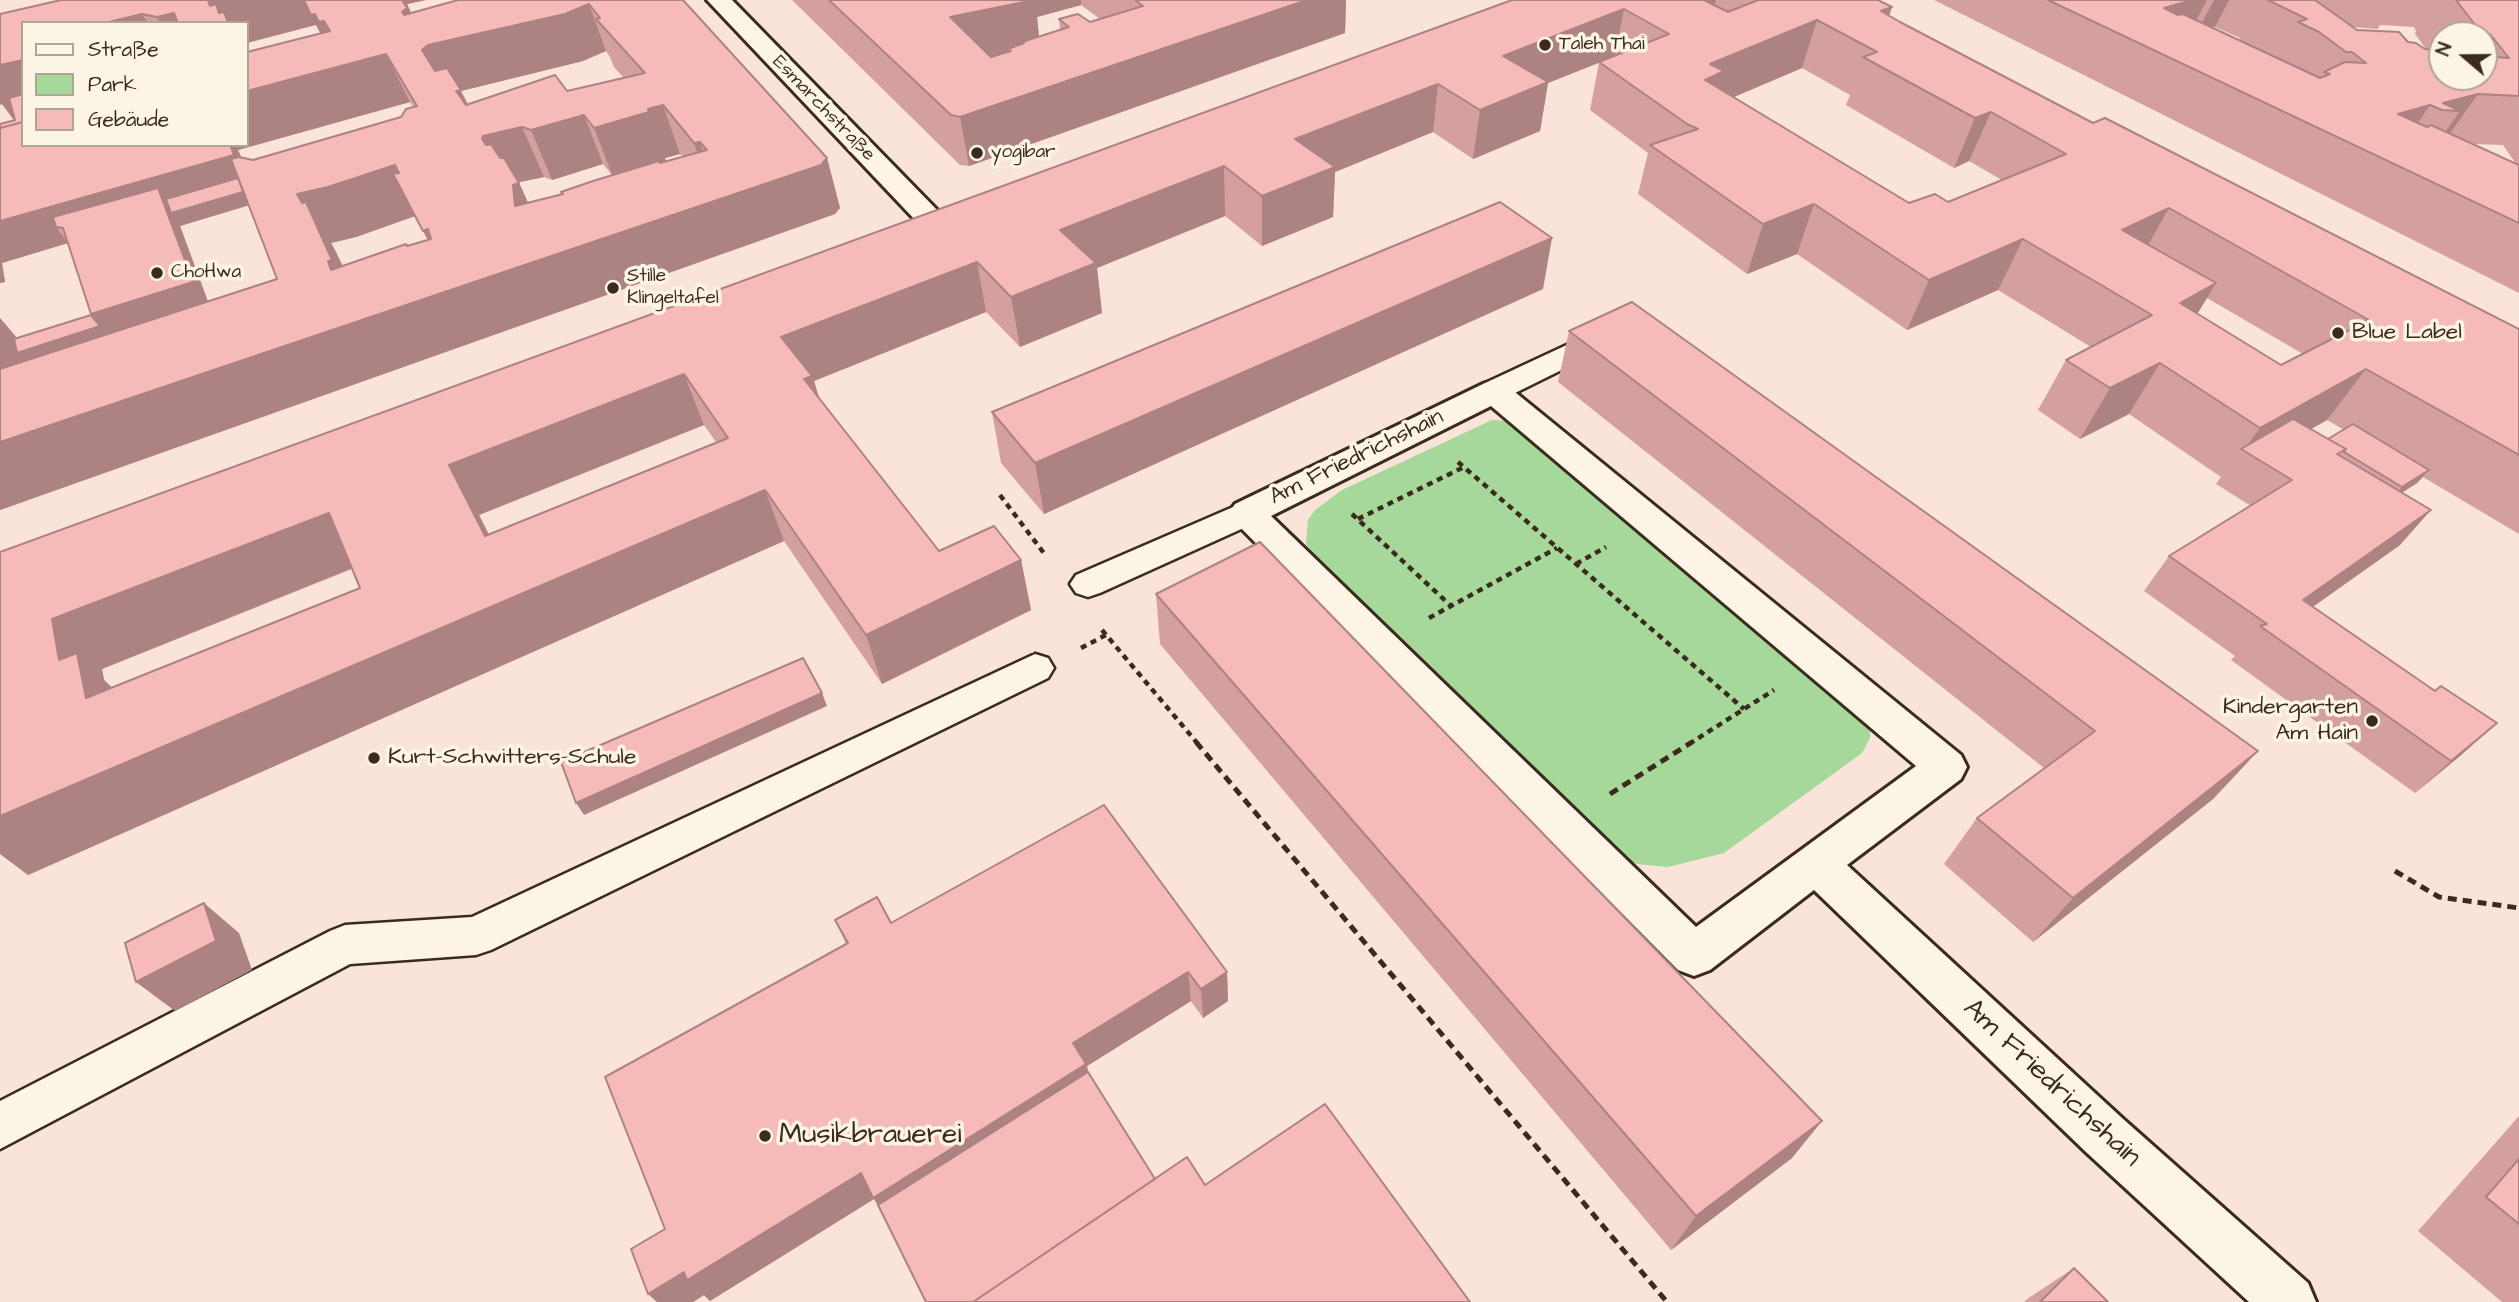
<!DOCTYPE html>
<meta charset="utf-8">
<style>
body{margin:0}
#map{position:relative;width:2519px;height:1302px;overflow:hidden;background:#fae3d8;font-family:"Architects Daughter",sans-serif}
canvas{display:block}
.legend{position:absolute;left:21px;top:21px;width:228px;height:126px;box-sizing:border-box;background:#fcf5e5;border:2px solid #afa495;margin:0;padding:9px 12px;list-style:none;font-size:21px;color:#3b2a1e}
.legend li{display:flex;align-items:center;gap:14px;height:35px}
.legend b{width:35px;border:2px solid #afa495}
.north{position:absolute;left:2428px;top:21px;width:70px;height:70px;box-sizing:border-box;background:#fcf5e5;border:2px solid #afa495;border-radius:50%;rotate:290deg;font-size:19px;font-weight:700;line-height:28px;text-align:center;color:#3b2a1e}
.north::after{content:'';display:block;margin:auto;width:24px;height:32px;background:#3b2a1e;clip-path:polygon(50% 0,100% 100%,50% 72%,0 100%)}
</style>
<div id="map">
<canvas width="2519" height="1302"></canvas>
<ul class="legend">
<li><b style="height:9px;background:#fcf5e5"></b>Straße</li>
<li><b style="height:19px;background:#a6d899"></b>Park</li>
<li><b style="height:19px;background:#f6bab9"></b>Gebäude</li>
</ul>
<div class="north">N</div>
</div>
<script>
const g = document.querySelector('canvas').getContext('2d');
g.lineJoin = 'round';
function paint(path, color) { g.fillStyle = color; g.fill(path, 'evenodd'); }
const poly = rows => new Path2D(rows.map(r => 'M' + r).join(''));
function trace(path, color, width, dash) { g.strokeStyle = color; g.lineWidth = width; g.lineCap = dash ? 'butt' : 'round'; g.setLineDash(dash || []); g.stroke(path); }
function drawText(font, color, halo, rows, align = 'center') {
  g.font = font + ' "Architects Daughter",sans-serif'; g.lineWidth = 7; g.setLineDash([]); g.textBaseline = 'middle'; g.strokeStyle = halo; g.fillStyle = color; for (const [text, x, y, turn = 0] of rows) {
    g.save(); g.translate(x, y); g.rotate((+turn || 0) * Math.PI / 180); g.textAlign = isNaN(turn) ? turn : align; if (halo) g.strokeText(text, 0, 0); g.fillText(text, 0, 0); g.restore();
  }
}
const green = poly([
 [1492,420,1512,421,1870,724,1870,738,1862,753,1724,853,1668,867,1637,864,1611,852,1593,836,1313,556,1306,544,1308,520,1315,510,1342,490]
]);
const pathFar1 = poly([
 [1458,462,1744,709],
 [1000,495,1046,556],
 [1352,514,1451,606],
 [1358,519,1464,467],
 [1576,564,1606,547],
 [1429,618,1557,548],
 [1102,630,1198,744],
 [1081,648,1106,635],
 [1689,744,1774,690]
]);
const path = poly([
 [1196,742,1667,1302],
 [1610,794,1692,742],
 [2395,871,2439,897,2519,908]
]);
const lane = poly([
 [1601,329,1612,331,1616,338,1612,345,1505,398,1494,401,1483,398,1479,391,1483,384,1601,329],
 [1247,501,1259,505,1264,513,1259,521,1100,593,1088,597,1076,593,1070,584,1076,575,1247,501],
 [1035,654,1048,658,1054,668,1048,678,491,950,476,955,350,964,0,1149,0,1101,330,931,345,925,472,917,1035,654]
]);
const street = poly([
 [707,0,732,0,938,211,942,217,938,223,928,226,918,223,707,0],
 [1494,381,1505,384,1961,755,1967,767,1961,779,1847,865,2122,1118,2308,1283,2316,1302,2249,1302,2086,1152,1814,890,1710,970,1694,976,1678,970,1235,522,1229,513,1235,504,1483,384,1494,381],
 [1491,406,1916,766,1696,927,1271,516,1491,406]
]);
const wall = poly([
 [61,0,426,0,407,4,411,13,683,0,827,158,840,208,835,214,0,510,0,318,17,338,91,315,68,243,2,263,5,282,0,283,15,120,2,104,0,105,0,14],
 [23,23,247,23,316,25,321,34,247,52,23,145],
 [606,51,610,57,614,67,624,78,567,91,468,104,461,91,583,61],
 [410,102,413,107,401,117,253,160,242,158,238,150],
 [680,154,683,157,666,161,665,158],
 [603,164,612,175,561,192,562,195,528,203,519,182,544,177,552,180],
 [248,205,277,279,208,302,180,226],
 [415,216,428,240,343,266,331,243,356,237],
 [792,0,1346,0,1345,33,969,166,960,165],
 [1081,5,1100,19,1090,22,1059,19,1060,30,1039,37,1037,17],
 [1512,0,1878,0,1892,7,1889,16,1900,22,2093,123,2519,329,2519,534,2423,477,2417,483,2402,493,2400,545,2313,607,2435,691,2497,723,2460,756,2415,793,2231,660,2235,656,2144,591,2169,556,2251,506,2216,484,2221,477,2129,414,2080,439,2038,410,2066,360,2091,347,1998,290,1907,330,1797,254,1747,274,1638,194,1648,153,1590,110,1599,63,1548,83,1540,131,1473,159,1433,132,1335,172,1333,217,1262,246,1225,216,1097,268,1102,313,1020,347,986,312,814,381,819,399,939,551,1021,560,1031,610,882,684,784,541,28,875,0,552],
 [1802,68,1850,95,1846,105,1954,168,1969,161,2002,180,1948,202,1909,203,1734,97],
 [2207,298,2303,354,2281,365,2197,314],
 [2327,420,2344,430,2328,439,2311,429],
 [704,425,716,442,489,535,479,515],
 [352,569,360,588,112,688,104,680,102,669],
 [1934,0,2519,0,2519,293],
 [2380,25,2414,27,2416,31,2415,34,2426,49,2408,42,2357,30,2353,27,2378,29],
 [2212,27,2215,27,2240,38,2239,40],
 [2442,35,2484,35,2484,77,2442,77],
 [2472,144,2503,145,2516,164],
 [1543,289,1044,514,1001,463,992,412],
 [1569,331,2258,751,2213,799,2033,942,1944,864,1977,818,2044,768,1558,382],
 [1156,594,1792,1158,1671,1250,1160,644],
 [835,920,891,923,1227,972,1228,1001,1203,1018,1191,1001,1087,1066,1088,1072,1155,1179,1205,1185,1470,1302,878,1205,874,1199,710,1301,704,1295,693,1302,657,1302,648,1294,665,1229,846,944],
 [2519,1116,2519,1302,2502,1302,2418,1231],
 [2074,1268,2108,1302,2024,1302,2027,1299]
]);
const shadedWall = poly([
 [208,0,311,0,323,21,311,0,314,0,346,64,386,54,410,102,238,150,260,202,180,226,210,307,0,375,0,318,23,345,24,350,100,326,91,314,193,282,168,214,73,242,63,228,56,227,68,243,2,263,5,282,0,283,0,221,234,155,230,145,247,145,247,91,248,90,247,87,247,52,251,59,261,84,253,86,254,89,342,66,320,24,340,61,336,62,316,25,247,43,247,23,220,23,210,6],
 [390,0,426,0,407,4,427,46,589,4,606,51,583,61,461,91,483,137,483,136,522,127,544,177,506,185,445,98],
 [1009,0,1081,0,1081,5,1037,17,1040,47,1022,42,1024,51,1011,51,1008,49,1009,54,958,65,950,17],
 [1298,0,1346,0,1345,33,969,166,960,117],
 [1672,0,1716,0,1712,15],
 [2192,0,2207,0,2185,42,2164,8],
 [2214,0,2229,0,2215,27,2211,28,2190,45],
 [1892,7,1876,52,1881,11],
 [1624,9,1615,56,1548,83,1540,131,1473,159,1480,110,1503,56],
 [174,13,180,23,160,23,157,17],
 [142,14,148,23,105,23],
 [1817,20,1802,68,1715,105,1705,80,1710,64],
 [23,60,23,117,13,119,2,104,0,105,0,65],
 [1438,84,1433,132,1335,172,1333,217,1262,246,1262,196,1295,139],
 [2478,94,2443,143,2436,145,2460,111,2443,103],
 [663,105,680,154,665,158,666,161,613,177,594,128],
 [2430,105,2397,154,2398,114],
 [1991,112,1969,161,1954,168,1975,118],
 [584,115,603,164,552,180,531,130],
 [700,142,716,191,711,193,694,143],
 [827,158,840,208,835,214,0,510,0,442,331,270,297,194,395,165,421,214,356,237,331,243,336,252,363,311],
 [1224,166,1225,216,1097,268,1102,313,1020,347,1011,297,1060,230],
 [519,183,542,233,515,206,513,185],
 [1814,204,1797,254,1747,274,1763,224],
 [2169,208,2140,259,2122,230],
 [428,229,450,281,423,231],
 [1552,238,1543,289,1044,514,1035,463],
 [2023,239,1998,290,1907,330,1929,280],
 [977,262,986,312,814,381,828,427,781,337],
 [2216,283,2185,334,2180,303],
 [2160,363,2129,414,2080,439,2110,388],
 [2366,369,2327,420,2258,459,2244,450,2260,428],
 [684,374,704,425,479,515,515,587,485,536,449,465],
 [2429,470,2417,483,2390,500,2402,487],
 [765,490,784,541,28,875,0,854,0,816],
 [2431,510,2400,545,2274,634,2303,600],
 [329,513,365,563,102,669,104,680,127,702,86,698,59,660,52,619],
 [1021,560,1031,610,882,684,866,635],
 [822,693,827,706,584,815,576,803],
 [2497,723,2460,756,2415,793,2451,761],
 [2258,751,2213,799,2033,942,2073,898],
 [204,903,239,933,252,970,175,1011,136,982],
 [1188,972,1191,1001,1087,1066,1092,1091,888,1222,874,1199,710,1301,704,1295,693,1302,657,1302,648,1294,684,1272,1073,1043],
 [1227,972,1228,1001,1203,1018,1201,989],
 [1822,1121,1792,1158,1671,1250,1696,1216]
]);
const building = poly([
 [61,0,208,0,210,6,216,4,219,13,224,12,228,23,178,23,174,13,157,17,142,14,105,23,23,23,23,60,0,65,0,14,61,0],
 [304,0,403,0,402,0,407,8,402,12,404,15,458,0,683,0,827,158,821,165,0,442,0,369,277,279,231,159,239,157,253,160,401,117,406,109,417,106,386,54,247,91,247,52,330,31,324,21,319,22,315,14,311,15,304,0],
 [589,4,600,18,596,19,645,73,567,91,555,75,466,105,456,91,461,90,447,68,435,71,422,50,428,45,565,14,589,4],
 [663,105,694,143,700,142,707,150,660,163,659,161,593,181,561,192,563,194,515,206,513,185,519,183,504,158,500,158,491,144,486,145,482,139,483,136,522,127,531,130,584,115,594,128,649,112,648,109,663,105],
 [395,165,399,173,393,174,423,231,428,229,431,239,407,246,406,244,331,270,328,261,332,260,306,202,302,203,297,194,328,187,395,165],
 [829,0,1034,0,950,17,991,57,1011,51,1008,49,1024,43,1022,42,1069,27,1059,19,1078,14,1090,22,1143,6,1135,0,1307,0,960,117,951,115,829,0],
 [1512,0,1704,0,1728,12,1758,0,1878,0,1892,7,1881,11,1900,22,2093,123,2105,118,2519,329,2519,455,2366,369,2260,428,2160,363,2110,388,2066,360,2152,315,2023,239,1929,280,1814,204,1763,224,1650,145,1698,129,1687,124,1599,62,1669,34,1624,9,1503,56,1548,82,1480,110,1438,84,1295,139,1335,167,1262,196,1224,166,1060,230,1096,263,1011,297,977,262,781,337,812,376,804,379,939,551,994,526,1021,560,866,635,765,490,0,816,0,552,1512,0],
 [1817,20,1877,52,1863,57,1975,118,1991,112,2066,154,1948,202,1935,194,1909,203,1705,80,1724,71,1710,64,1817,20],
 [2169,208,2369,320,2281,365,2180,303,2216,283,2122,230,2169,208],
 [684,374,728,438,485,536,449,465,684,374],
 [329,513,360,588,86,698,77,653,59,660,52,619,329,513],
 [2048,0,2192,0,2164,8,2178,15,2183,14,2320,78,2330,74,2324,72,2345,62,2366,63,2352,52,2346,52,2319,32,2298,22,2307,19,2268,0,2315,0,2357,30,2399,32,2408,42,2416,43,2425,49,2442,51,2442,77,2484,77,2484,56,2509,58,2490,34,2482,34,2456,0,2519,0,2519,96,2478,94,2443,103,2460,111,2442,110,2430,105,2398,114,2427,127,2431,125,2519,165,2519,223,2048,0],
 [23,94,23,122,0,128,0,124,15,120,9,98,23,94],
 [23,122,23,145,230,145,234,155,0,221,0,128,23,122],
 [238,178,243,192,171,213,166,199,238,178],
 [158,188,193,282,91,314,63,228,56,227,53,217,158,188],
 [1500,202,1552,238,1035,463,992,412,1500,202],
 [1632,302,2258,751,2073,898,1977,818,2095,731,1569,331,1632,302],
 [91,315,100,326,17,353,14,339,91,315],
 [2293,419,2346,449,2337,454,2431,510,2303,600,2435,691,2441,686,2497,723,2451,761,2260,626,2267,624,2169,556,2292,480,2241,449,2293,419],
 [2353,424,2429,470,2402,487,2344,452,2346,449,2328,439,2353,424],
 [1260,542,1822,1121,1696,1216,1156,594,1260,542],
 [803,658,822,693,576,803,561,762,803,658],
 [1104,805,1227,972,1201,989,1188,972,1073,1043,1086,1064,873,1198,861,1173,687,1280,684,1272,648,1294,631,1249,665,1229,605,1077,848,943,835,920,877,897,891,923,1104,805],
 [204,903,216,941,136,982,125,943,204,903],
 [1088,1072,1155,1179,973,1302,926,1302,878,1205,1088,1072],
 [1325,1104,1470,1302,973,1302,1187,1157,1205,1185,1325,1104],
 [2519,1159,2519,1224,2486,1197,2519,1159],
 [2074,1268,2108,1302,2040,1302,2074,1268]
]);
const markers = [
 [1545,45,7,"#3b2a1e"],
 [977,153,7,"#3b2a1e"],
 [157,273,7,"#3b2a1e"],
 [613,288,7,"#3b2a1e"],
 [2338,333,7,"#3b2a1e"],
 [2372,721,7,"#3b2a1e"],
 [374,758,7,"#3b2a1e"],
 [765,1136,7,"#3b2a1e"]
];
const farPoinames = [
 ["Taleh Thai",1559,45],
 ["yogibar",991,153],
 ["ChoHwa",171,273],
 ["Stille",627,277],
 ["Klingeltafel",627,299]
];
const farStreetnames = [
 ["Esmarchstraße",823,109,46]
];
const poiNames = [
 ["Blue Label",2352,333],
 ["Kindergarten",2358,708,"right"],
 ["Am Hain",2358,734,"right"],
 ["Kurt-Schwitters-Schule",388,758]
];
const streetNames = [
 ["Am Friedrichshain",1357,458,-26]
];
const nearStreetnames = [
 ["Am Friedrichshain",2051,1084,43]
];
const nearPoinames = [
 ["Musikbrauerei",779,1136]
];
paint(green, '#a6d899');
trace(lane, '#3b2a1e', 5);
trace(street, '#3b2a1e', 6);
trace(pathFar1, '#3b2a1e', 4.5, [6, 5]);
trace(path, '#3b2a1e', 5, [9, 6]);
paint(lane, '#fcf5e5');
paint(street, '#fcf5e5');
paint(wall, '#d4a09f');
paint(shadedWall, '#ac8282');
paint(building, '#f6bab9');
trace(building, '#ac8282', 2);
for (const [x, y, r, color] of markers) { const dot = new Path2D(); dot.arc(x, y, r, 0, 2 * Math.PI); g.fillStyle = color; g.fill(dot); trace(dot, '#fcf5e5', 2.5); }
drawText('19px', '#3b2a1e', '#fcf5e5', farPoinames, 'left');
drawText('19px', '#3b2a1e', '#fcf5e5', farStreetnames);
drawText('23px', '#3b2a1e', '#fcf5e5', poiNames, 'left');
drawText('23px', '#3b2a1e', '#fcf5e5', streetNames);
drawText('28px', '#3b2a1e', '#fcf5e5', nearStreetnames);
drawText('28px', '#3b2a1e', '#fcf5e5', nearPoinames, 'left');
</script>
